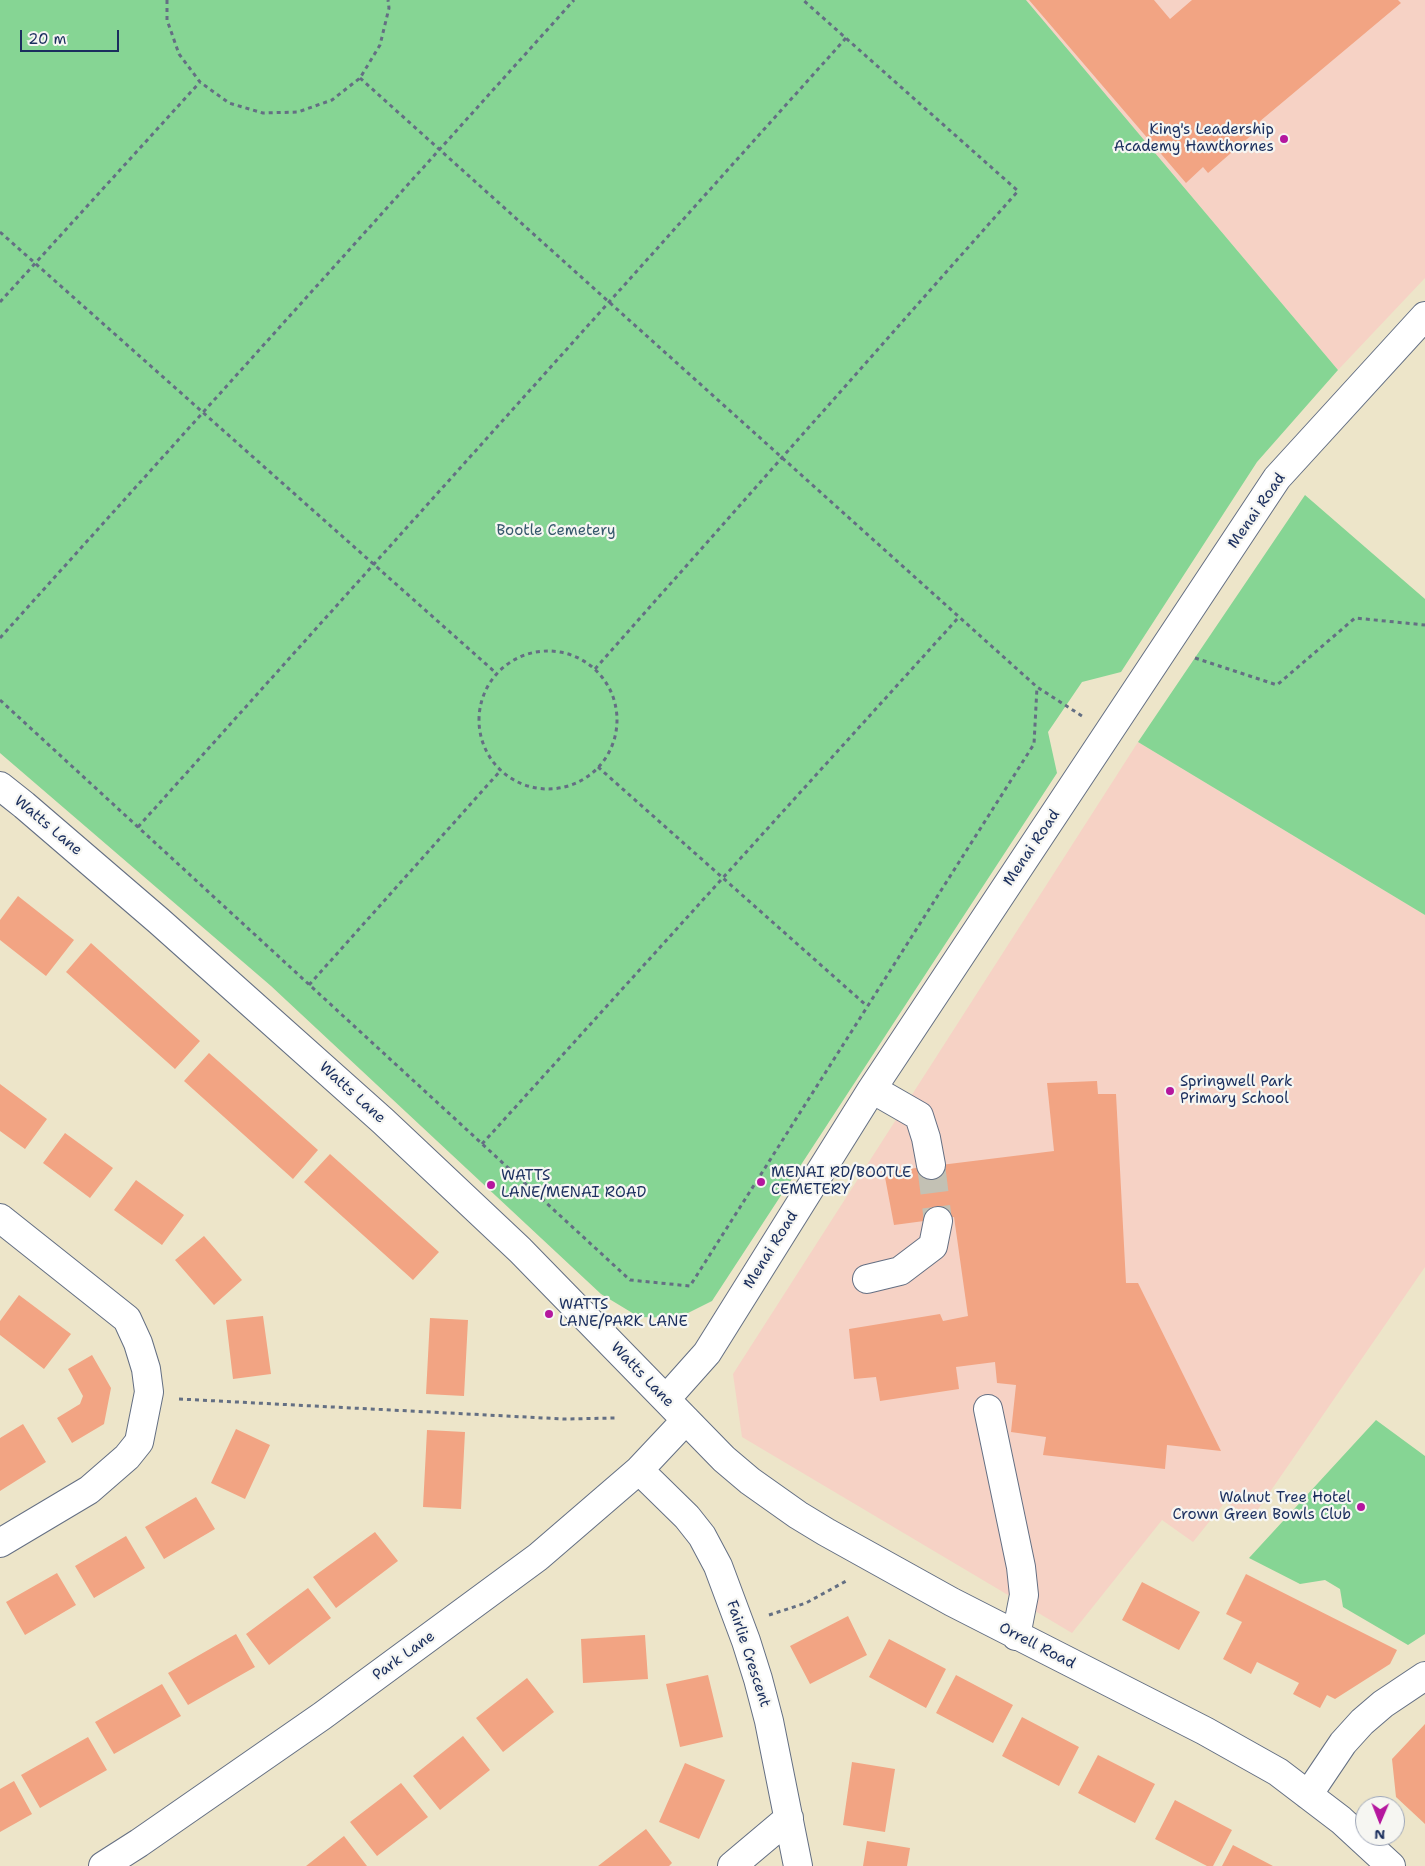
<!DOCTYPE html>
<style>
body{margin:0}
#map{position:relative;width:1425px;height:1866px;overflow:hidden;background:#ede5c9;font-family:"Shantell Sans",sans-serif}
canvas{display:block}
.north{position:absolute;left:1355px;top:1796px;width:50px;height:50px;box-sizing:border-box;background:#f6f6f2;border:1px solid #9ea6b7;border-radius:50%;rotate:181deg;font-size:14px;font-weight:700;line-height:20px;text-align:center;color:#1b2f5e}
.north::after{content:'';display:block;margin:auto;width:18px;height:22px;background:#b5179e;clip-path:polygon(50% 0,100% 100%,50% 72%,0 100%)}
.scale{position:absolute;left:20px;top:30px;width:99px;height:22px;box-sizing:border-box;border:2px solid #1b2f5e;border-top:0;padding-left:6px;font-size:15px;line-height:18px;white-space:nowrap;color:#1b2f5e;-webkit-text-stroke:4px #f6f6f2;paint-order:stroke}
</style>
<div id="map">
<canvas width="1425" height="1866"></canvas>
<div class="north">N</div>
<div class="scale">20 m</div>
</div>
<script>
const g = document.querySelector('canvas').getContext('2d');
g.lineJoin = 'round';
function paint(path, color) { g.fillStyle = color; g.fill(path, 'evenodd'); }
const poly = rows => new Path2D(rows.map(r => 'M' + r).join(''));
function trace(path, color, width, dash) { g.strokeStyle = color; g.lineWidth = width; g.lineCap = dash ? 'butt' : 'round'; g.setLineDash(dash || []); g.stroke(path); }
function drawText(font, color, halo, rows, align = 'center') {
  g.font = font + ' "Shantell Sans",sans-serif'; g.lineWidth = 4.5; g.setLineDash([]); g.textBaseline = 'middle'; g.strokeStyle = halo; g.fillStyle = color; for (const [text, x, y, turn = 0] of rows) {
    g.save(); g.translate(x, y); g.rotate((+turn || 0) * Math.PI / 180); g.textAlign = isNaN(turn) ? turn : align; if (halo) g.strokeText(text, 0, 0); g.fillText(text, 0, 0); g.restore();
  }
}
const built = poly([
 [1026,0,1425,0,1425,278,1338,370],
 [1138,742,1425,915,1425,1267,1252,1518,1225,1502,1193,1542,1162,1520,1072,1633,742,1437,733,1374]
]);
const green = poly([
 [0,0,1026,0,1338,370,1257,462,1121,672,1082,682,1048,732,1057,773,712,1301,678,1318,639,1317,601,1294,271,986,0,753],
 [1305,495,1425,599,1425,915,1138,742],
 [1376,1420,1425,1456,1425,1634,1408,1645,1343,1607,1340,1589,1325,1580,1300,1584,1249,1558]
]);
const building = poly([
 [1029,0,1154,0,1170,19,1192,0,1398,0,1401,3,1259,122,1262,126,1208,173,1203,167,1186,183],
 [18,896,74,940,46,976,0,940,0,920],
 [91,943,200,1041,175,1069,66,972],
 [209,1053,318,1150,293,1179,184,1081],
 [1097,1081,1098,1094,1116,1094,1126,1283,1138,1283,1221,1451,1167,1445,1165,1469,1043,1455,1046,1437,1011,1432,1016,1385,997,1383,995,1362,956,1367,959,1389,880,1401,876,1377,854,1379,849,1329,940,1314,943,1321,968,1316,954,1217,894,1225,884,1172,1054,1151,1047,1083],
 [0,1084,47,1119,25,1149,0,1131],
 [65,1133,113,1168,90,1198,43,1163],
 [330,1154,439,1252,413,1280,304,1182],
 [136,1180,184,1215,162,1245,114,1210],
 [204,1236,242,1280,214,1305,175,1260],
 [19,1295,71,1334,44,1369,0,1335,0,1321],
 [263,1316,271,1374,233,1379,226,1320],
 [430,1318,468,1320,464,1396,426,1394],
 [92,1355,111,1388,104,1424,72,1443,57,1418,80,1404,83,1396,68,1369],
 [23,1424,46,1462,0,1491,0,1438],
 [236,1429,270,1445,245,1499,211,1483],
 [427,1430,465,1432,461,1509,423,1507],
 [196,1497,215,1529,164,1559,145,1527],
 [375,1532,398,1561,336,1608,313,1577],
 [126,1536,145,1568,94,1598,75,1566],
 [57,1573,76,1605,25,1635,6,1602],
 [1246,1574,1397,1650,1390,1664,1335,1699,1327,1695,1320,1708,1293,1694,1299,1683,1257,1662,1251,1674,1223,1659,1242,1622,1226,1614],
 [1142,1582,1200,1612,1179,1650,1122,1620],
 [308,1588,331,1618,269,1665,246,1634],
 [848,1616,867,1655,810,1684,790,1646],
 [236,1634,255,1667,188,1705,168,1673],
 [645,1635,648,1679,583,1683,581,1639],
 [889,1639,946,1669,926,1708,869,1677],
 [708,1675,723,1737,680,1747,666,1684],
 [956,1675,1013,1705,993,1743,936,1713],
 [527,1678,554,1712,503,1752,476,1718],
 [162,1684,181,1716,114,1754,95,1722],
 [1022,1717,1079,1747,1059,1786,1002,1756],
 [1425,1724,1425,1824,1396,1797,1392,1759],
 [463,1736,490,1770,440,1810,413,1776],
 [88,1737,107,1770,40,1808,21,1775],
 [1098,1755,1155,1784,1135,1823,1078,1793],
 [852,1762,895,1769,885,1832,843,1825],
 [685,1763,725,1780,699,1839,659,1822],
 [14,1781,32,1814,0,1832,0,1789],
 [401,1783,428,1817,377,1856,350,1822],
 [1175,1800,1232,1830,1213,1866,1207,1866,1155,1839],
 [646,1829,672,1863,669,1866,598,1866],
 [344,1836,367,1866,306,1866],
 [867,1841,910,1848,907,1866,863,1866],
 [1233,1845,1273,1866,1222,1866]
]);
const minorTunnel = poly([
 [931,1165,938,1221]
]);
const path = poly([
 [167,0,167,20,179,54,200,82,229,103,263,113,298,112,332,100,360,78,380,45,389,8,388,0],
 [360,78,1037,687,1082,716],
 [0,232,496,673],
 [0,302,200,82],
 [0,638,574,0],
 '479 720a69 69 0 1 1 138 0a69 69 0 1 1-138 0Z',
 [1195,658,1277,685,1355,618,1425,625],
 [595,669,1018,191,803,0],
 [0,700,630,1280,690,1286,1034,744,1037,687],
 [598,767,867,1006],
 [138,827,846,38],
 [309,985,501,770],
 [482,1144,959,617],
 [179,1399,564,1419,616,1418],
 [769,1615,806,1603,848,1580]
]);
const minor = poly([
 [0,786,24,805,159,921,383,1121,520,1250,724,1459,750,1481,798,1515,826,1532,952,1602,1205,1731,1278,1772,1341,1820,1391,1866],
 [872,1089,919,1116,926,1138,931,1165],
 [0,1218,127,1319,138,1343,146,1369,149,1392,139,1442,127,1457,89,1490,0,1543],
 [867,1279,900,1271,933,1246,938,1221],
 [666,1399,707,1353,872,1089,1277,478,1425,316],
 [988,1409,1021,1567,1024,1595,1016,1636],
 [639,1470,687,1517,702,1536,718,1566,746,1641,758,1679,769,1721,798,1866],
 [1308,1795,1343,1743,1362,1722,1383,1704,1425,1676],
 [103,1866,139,1843,322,1716,538,1557,639,1470,686,1420],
 [732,1866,789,1818]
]);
const markers = [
 [1284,139,5,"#b5179e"],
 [1170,1091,5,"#b5179e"],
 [761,1182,5,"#b5179e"],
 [491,1185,5,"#b5179e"],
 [549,1314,5,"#b5179e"],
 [1361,1507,5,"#b5179e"]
];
const poiNames = [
 ["King's Leadership",1274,130,"right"],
 ["Academy Hawthornes",1274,147,"right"],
 ["Springwell Park",1180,1082],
 ["Primary School",1180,1099],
 ["MENAI RD/BOOTLE",771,1173],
 ["CEMETERY",771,1190],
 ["WATTS",501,1176],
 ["LANE/MENAI ROAD",501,1193],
 ["WATTS",559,1305],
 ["LANE/PARK LANE",559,1322],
 ["Walnut Tree Hotel",1351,1498,"right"],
 ["Crown Green Bowls Club",1351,1515,"right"]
];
const streetNames = [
 ["Menai Road",1257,511,-55],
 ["Watts Lane",48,826,40],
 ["Menai Road",1032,848,-56],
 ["Watts Lane",352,1093,42],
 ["Menai Road",771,1250,-58],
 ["Watts Lane",642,1375,46],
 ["Orrell Road",1037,1646,27],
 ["Fairlie Crescent",748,1654,72],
 ["Park Lane",404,1656,-36]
];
const parkNames = [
 ["Bootle Cemetery",556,531]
];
paint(built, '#f6d2c5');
paint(green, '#86d594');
paint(building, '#f2a483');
trace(minorTunnel, '#c3c1b4', 28, [28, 14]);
trace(minor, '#646f83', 30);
trace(path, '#646f83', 3, [4, 4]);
trace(minor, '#fff', 28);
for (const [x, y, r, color] of markers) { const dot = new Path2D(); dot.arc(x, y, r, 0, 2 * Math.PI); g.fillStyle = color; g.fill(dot); trace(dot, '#f6f6f2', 2); }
drawText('15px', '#1b2f5e', '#f6f6f2', poiNames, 'left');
drawText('15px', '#1b2f5e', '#f6f6f2', streetNames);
drawText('15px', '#36586c', '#f6f6f2', parkNames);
</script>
